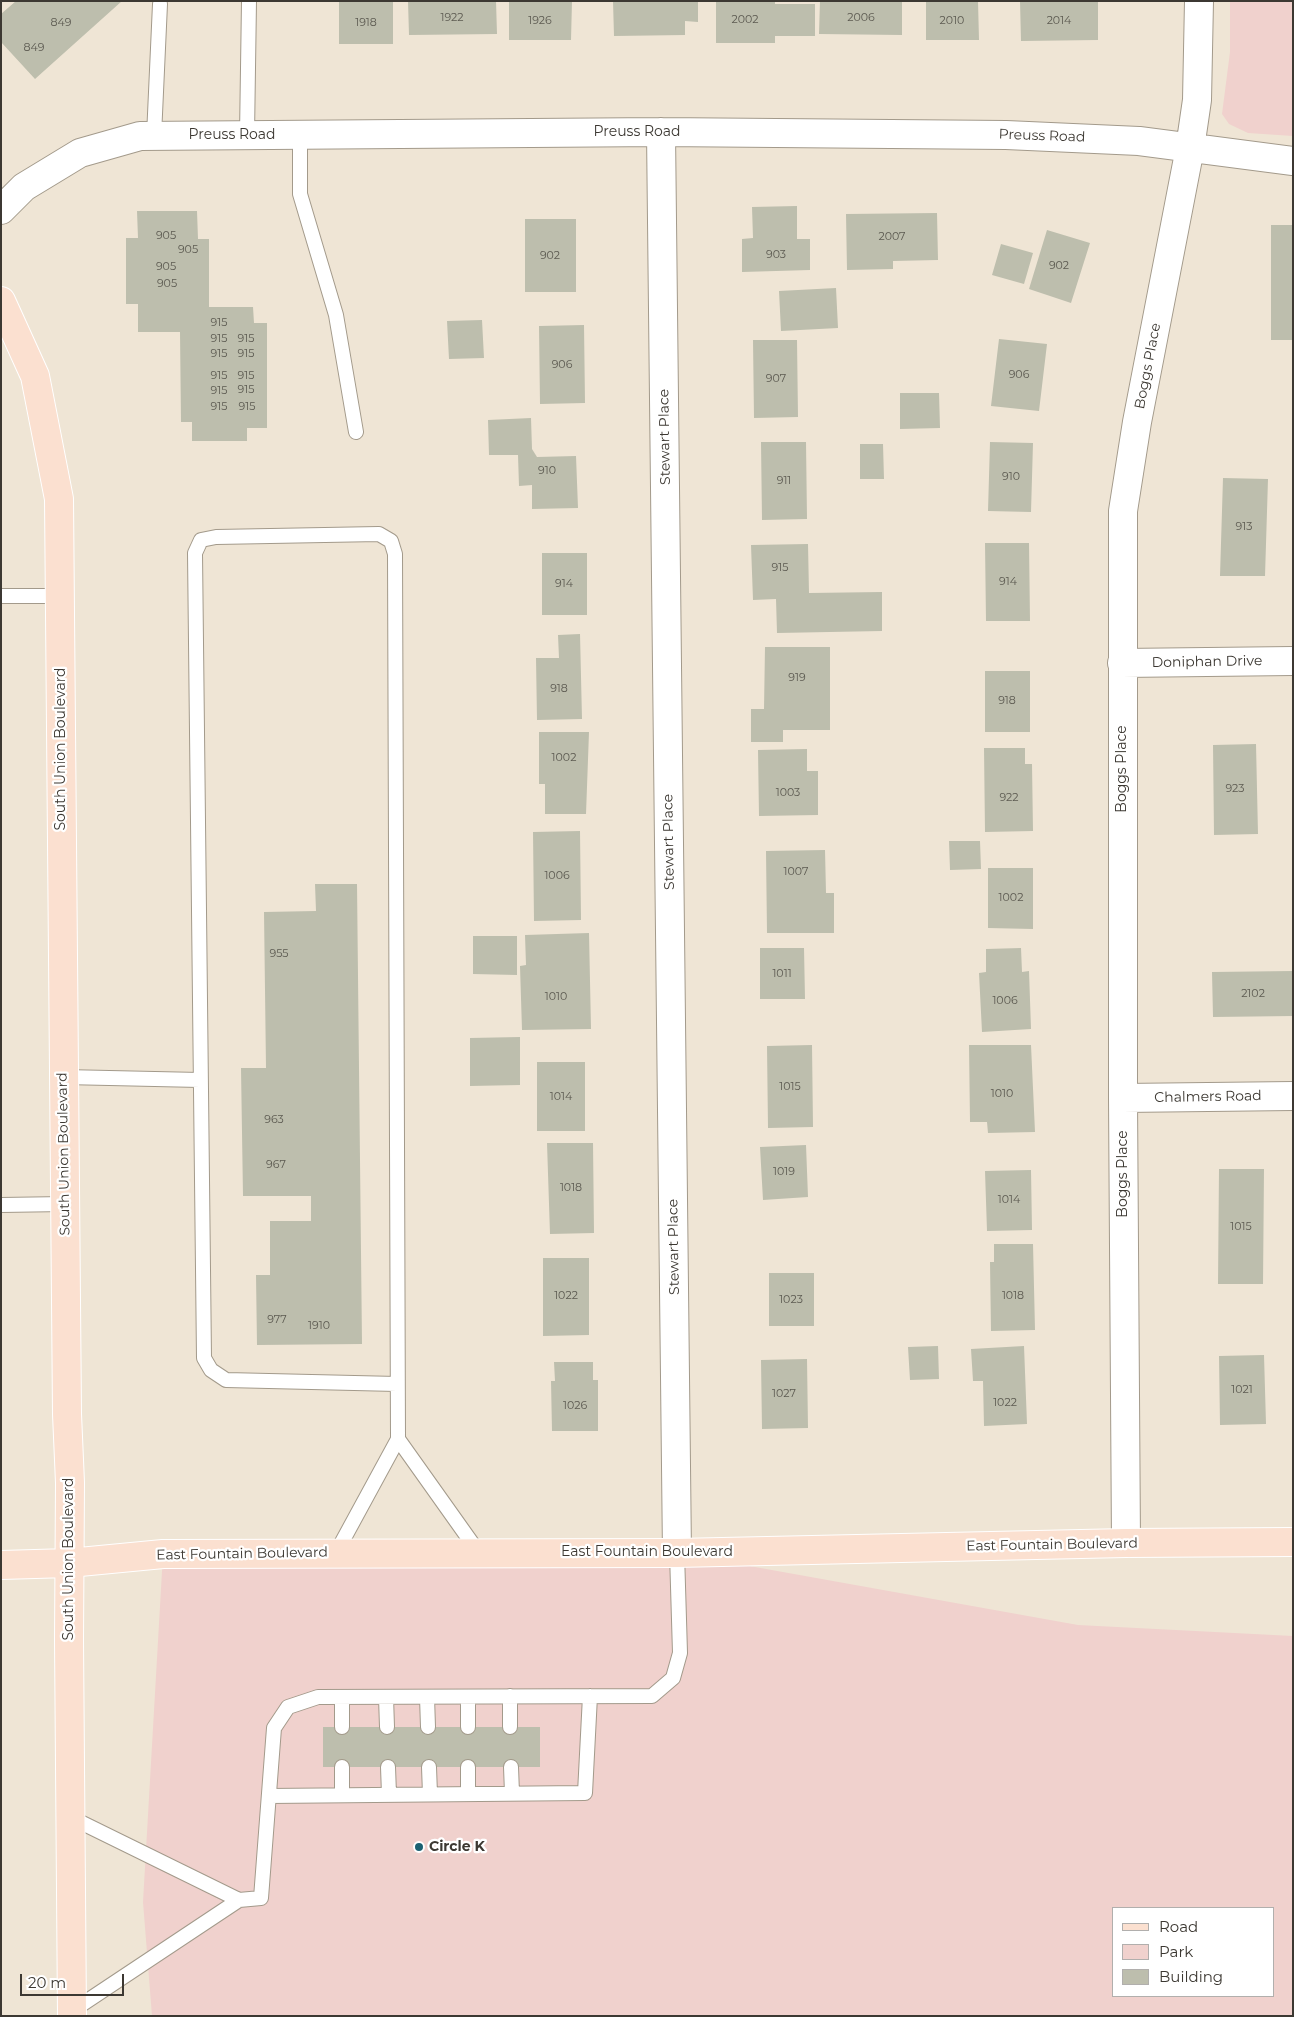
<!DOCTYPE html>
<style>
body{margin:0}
#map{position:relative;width:1294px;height:2017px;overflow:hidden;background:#efe5d5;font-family:Montserrat,sans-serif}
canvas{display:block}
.frame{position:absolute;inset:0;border:2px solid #3c3832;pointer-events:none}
.legend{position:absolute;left:1112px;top:1907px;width:162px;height:90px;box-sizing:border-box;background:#fff;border:1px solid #b1afad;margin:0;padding:6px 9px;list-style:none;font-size:15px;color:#3c3832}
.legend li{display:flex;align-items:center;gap:10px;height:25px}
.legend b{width:25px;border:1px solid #b1afad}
.scale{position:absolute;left:20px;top:1974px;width:104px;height:22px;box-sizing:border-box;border:2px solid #3c3832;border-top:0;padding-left:6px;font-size:15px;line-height:18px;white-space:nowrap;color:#3c3832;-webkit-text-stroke:4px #fff;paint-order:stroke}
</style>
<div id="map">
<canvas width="1294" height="2017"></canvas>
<div class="frame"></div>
<ul class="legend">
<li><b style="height:6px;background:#fbe0d0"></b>Road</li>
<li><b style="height:14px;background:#f0d1cd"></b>Park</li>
<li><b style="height:14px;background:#bdbead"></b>Building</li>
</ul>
<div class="scale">20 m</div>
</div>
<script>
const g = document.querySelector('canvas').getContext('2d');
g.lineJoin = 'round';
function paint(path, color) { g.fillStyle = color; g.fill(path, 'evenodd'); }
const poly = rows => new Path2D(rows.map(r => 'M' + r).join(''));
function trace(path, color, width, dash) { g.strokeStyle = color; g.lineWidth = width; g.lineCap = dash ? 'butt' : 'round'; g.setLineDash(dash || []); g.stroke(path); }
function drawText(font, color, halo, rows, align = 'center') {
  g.font = font + ' Montserrat,sans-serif'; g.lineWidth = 4.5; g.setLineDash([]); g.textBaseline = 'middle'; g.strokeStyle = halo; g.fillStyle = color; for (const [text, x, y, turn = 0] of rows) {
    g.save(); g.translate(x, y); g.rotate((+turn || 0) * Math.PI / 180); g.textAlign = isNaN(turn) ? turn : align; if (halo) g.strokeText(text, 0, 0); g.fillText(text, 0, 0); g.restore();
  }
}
const green = poly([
 [1230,1,1293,1,1293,136,1248,133,1229,124,1222,114,1230,52],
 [677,1553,1078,1625,1293,1636,1293,2016,152,2016,143,1902,163,1554],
 [1113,1908,1273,1908,1273,1996,1113,1996]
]);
const building = poly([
 [16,1,122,1,35,79,1,42,1,14],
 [339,1,393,1,393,44,339,44],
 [408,1,496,1,497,34,409,35],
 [509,1,572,1,571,40,509,40],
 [613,1,698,1,698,22,685,21,685,35,614,36],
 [716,1,775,1,775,4,815,4,815,36,775,36,775,43,716,43],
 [820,1,902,1,902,35,819,34],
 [926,1,978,1,979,40,926,40],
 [1020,1,1098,1,1098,40,1021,41],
 [797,206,797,239,810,239,810,270,742,272,742,239,753,238,752,207],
 [137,211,197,211,198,239,209,239,209,307,253,307,254,323,267,323,267,428,247,428,247,441,192,441,192,422,181,422,180,332,138,332,138,304,126,304,126,238,138,238],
 [937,213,938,260,893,261,893,269,847,270,846,214],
 [525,219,576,219,576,292,525,292],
 [1271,225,1293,225,1293,340,1271,340],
 [1047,230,1090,243,1071,303,1029,289],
 [1001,244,1033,253,1024,284,992,275],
 [836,288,838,328,781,331,779,291],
 [482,320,484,358,449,359,447,321],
 [584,325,585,403,540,404,539,326],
 [999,339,1047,344,1039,411,991,406],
 [753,340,797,340,798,417,754,418],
 [900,393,939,393,940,428,900,429],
 [531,418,532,449,537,457,576,456,578,508,532,509,532,485,519,486,518,455,489,455,488,420],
 [761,442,806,442,807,519,762,520],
 [990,442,1033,443,1031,512,988,511],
 [860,444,883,444,884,479,860,479],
 [1223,478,1268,479,1265,576,1220,576],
 [985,543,1029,543,1030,621,986,621],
 [808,544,809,593,882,592,882,631,777,633,776,599,753,600,751,545],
 [542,553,587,553,587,615,542,615],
 [580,634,582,719,537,720,536,658,559,658,558,635],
 [765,647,830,647,830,730,783,730,783,742,751,742,751,709,764,709],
 [985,671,1030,671,1030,732,985,732],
 [539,732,589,732,586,814,545,814,545,784,539,784],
 [1256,744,1258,834,1214,835,1213,745],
 [984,748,1025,748,1025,764,1032,764,1033,831,985,832],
 [807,749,807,771,818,771,818,815,759,816,758,750],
 [580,831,581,920,534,921,533,832],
 [949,841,980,841,981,869,950,870],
 [825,850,826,893,834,893,834,933,767,933,766,851],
 [988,868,1033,868,1033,929,988,928],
 [315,884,357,884,362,1344,257,1345,256,1275,270,1275,270,1221,311,1221,311,1196,243,1196,241,1068,266,1068,264,912,316,911],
 [589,933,591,1029,522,1030,520,966,526,965,525,935],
 [473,936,517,936,517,975,473,974],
 [760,948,804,948,805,999,760,999],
 [1021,948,1022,972,1029,971,1031,1029,982,1032,979,973,986,972,986,949],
 [1293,971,1293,1016,1213,1017,1212,972],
 [520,1037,520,1085,470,1086,470,1038],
 [812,1045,813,1127,768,1128,767,1046],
 [969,1045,1031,1045,1035,1132,988,1133,987,1122,970,1122],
 [537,1062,585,1062,585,1131,537,1131],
 [547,1143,593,1143,594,1233,550,1234],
 [806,1145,808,1197,763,1200,760,1147],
 [1219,1169,1264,1169,1263,1284,1218,1284],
 [1031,1170,1032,1230,987,1231,985,1171],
 [994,1244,1033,1244,1035,1330,991,1331,990,1262,994,1262],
 [543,1258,589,1258,589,1335,543,1336],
 [769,1273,814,1273,814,1326,769,1326],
 [938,1346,939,1379,910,1380,908,1347],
 [1024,1346,1027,1424,984,1426,983,1381,973,1381,971,1349],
 [1264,1355,1266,1424,1220,1425,1219,1356],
 [807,1359,808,1428,762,1429,761,1360],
 [554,1362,593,1362,593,1380,598,1380,598,1431,552,1431,551,1381,555,1381],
 [323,1727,540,1727,540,1767,323,1767]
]);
const service = poly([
 [247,135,249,1],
 [300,135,300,194,336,315,356,432],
 [154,136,160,4],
 [1,596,60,596],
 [64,1077,200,1080],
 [1,1205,65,1204],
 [397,1384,226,1380,211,1370,204,1358,195,553,201,540,216,537,379,534,391,541,395,554,398,1439],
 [336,1553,398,1439,479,1553],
 [510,1696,510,1727],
 [342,1697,342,1727],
 [386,1697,387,1727],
 [427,1697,428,1727],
 [468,1697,468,1727],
 [342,1767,342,1795],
 [388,1767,389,1794],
 [429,1767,430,1794],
 [468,1767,468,1794],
 [511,1767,512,1793],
 [269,1796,585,1793,590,1696],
 [70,1817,239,1900,72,2011],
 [239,1900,261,1898,274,1728,288,1707,318,1697,652,1696,673,1678,680,1653,677,1553]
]);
const minor = poly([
 [661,132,677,1553],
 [1,210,24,187,80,153,140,136,661,132,1006,135,1139,141,1293,161],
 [1122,663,1293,661],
 [1123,1098,1293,1096],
 [1126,1543,1123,1098,1123,511,1137,422,1190,148,1197,100,1199,1]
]);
const primary = poly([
 [1,301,35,376,59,499,67,1414,70,1483,69,1640,72,2016],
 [1,1565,69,1563,163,1554,677,1553,1126,1543,1293,1542]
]);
const markers = [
 [419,1847,5,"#1b6172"]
];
const numberNames = [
 ["1922",452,18],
 ["2006",861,18],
 ["2002",745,20],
 ["1926",540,21],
 ["2010",952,21],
 ["2014",1059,21],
 ["849",61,23],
 ["1918",366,23],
 ["849",34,48],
 ["905",166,236],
 ["2007",892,237],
 ["905",188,250],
 ["903",776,255],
 ["902",550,256],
 ["902",1059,266],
 ["905",166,267],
 ["905",167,284],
 ["915",219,323],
 ["915",219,339],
 ["915",246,339],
 ["915",219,354],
 ["915",246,354],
 ["906",562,365],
 ["906",1019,375],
 ["915",219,376],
 ["915",246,376],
 ["907",776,379],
 ["915",246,390],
 ["915",219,391],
 ["915",219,407],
 ["915",247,407],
 ["910",547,471],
 ["910",1011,477],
 ["911",784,481],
 ["913",1244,527],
 ["915",780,568],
 ["914",1008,582],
 ["914",564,584],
 ["919",797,678],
 ["918",559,689],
 ["918",1007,701],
 ["1002",564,758],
 ["923",1235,789],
 ["1003",788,793],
 ["922",1009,798],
 ["1007",796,872],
 ["1006",557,876],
 ["1002",1011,898],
 ["955",279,954],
 ["1011",782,974],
 ["2102",1253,994],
 ["1010",556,997],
 ["1006",1005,1001],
 ["1015",790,1087],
 ["1010",1002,1094],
 ["1014",561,1097],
 ["963",274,1120],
 ["967",276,1165],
 ["1019",784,1172],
 ["1018",571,1188],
 ["1014",1009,1200],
 ["1015",1241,1227],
 ["1022",566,1296],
 ["1018",1013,1296],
 ["1023",791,1300],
 ["977",277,1320],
 ["1910",319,1326],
 ["1021",1242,1390],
 ["1027",784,1394],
 ["1022",1005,1403],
 ["1026",575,1406]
];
const streetNames = [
 ["Preuss Road",637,132],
 ["Preuss Road",232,135],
 ["Preuss Road",1042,136,2],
 ["Boggs Place",1148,366,-79],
 ["Stewart Place",665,437,-91],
 ["Doniphan Drive",1207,662,-1],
 ["South Union Boulevard",61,749,-90],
 ["Boggs Place",1122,769,-90],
 ["Stewart Place",669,842,-91],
 ["Chalmers Road",1208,1097,-1],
 ["South Union Boulevard",64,1154,-91],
 ["Boggs Place",1123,1174,-90],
 ["Stewart Place",674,1247,-91],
 ["East Fountain Boulevard",1052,1545,-1],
 ["East Fountain Boulevard",647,1552],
 ["East Fountain Boulevard",242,1554,-1],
 ["South Union Boulevard",69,1559,-90]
];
const poiNames = [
 ["Circle K",429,1847]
];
paint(green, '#f0d1cd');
paint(building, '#bdbead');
trace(service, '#a39a8b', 16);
trace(minor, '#a39a8b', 30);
trace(primary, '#fff', 30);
trace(service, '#fff', 14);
trace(minor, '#fff', 28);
trace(primary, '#fbe0d0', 28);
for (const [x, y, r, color] of markers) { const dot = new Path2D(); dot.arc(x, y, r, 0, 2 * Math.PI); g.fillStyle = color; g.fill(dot); trace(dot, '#fff', 2); }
drawText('11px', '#5c5a51', null, numberNames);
drawText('14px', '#3c3832', '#fff', streetNames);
drawText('bold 14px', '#3c3832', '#fff', poiNames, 'left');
</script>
